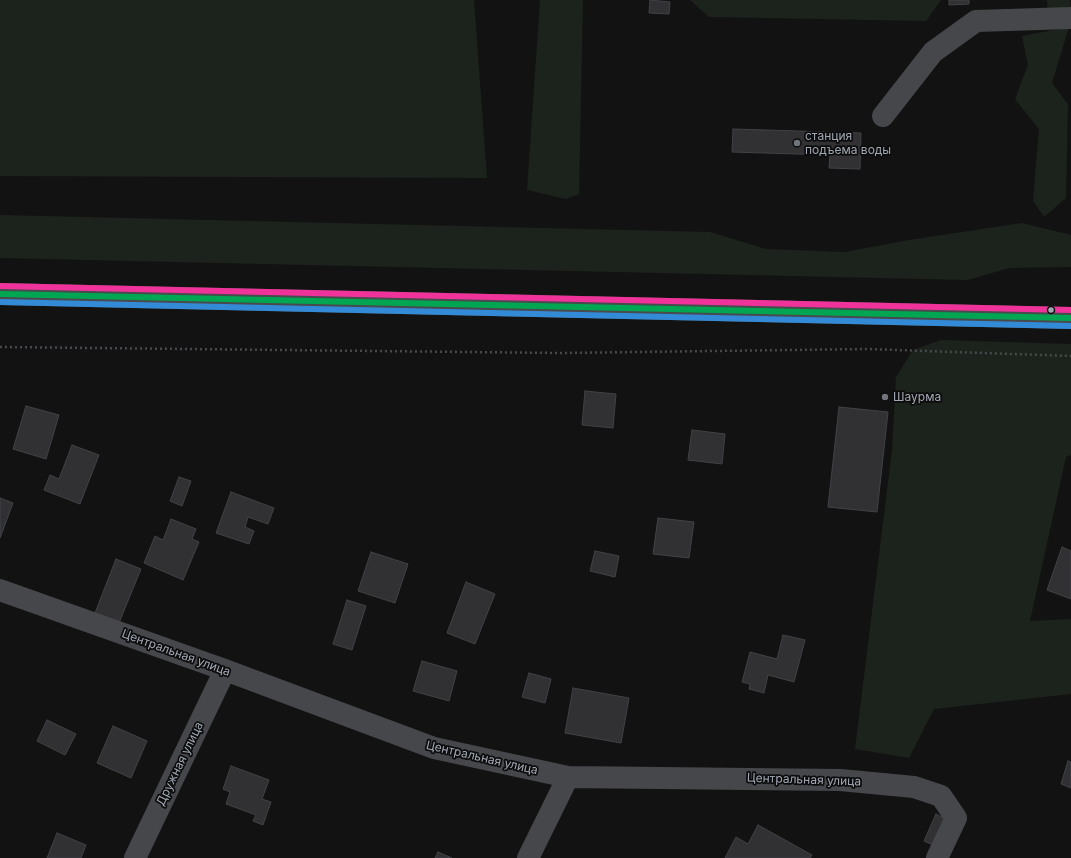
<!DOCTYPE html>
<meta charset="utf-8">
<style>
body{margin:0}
canvas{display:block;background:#121212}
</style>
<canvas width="1071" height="858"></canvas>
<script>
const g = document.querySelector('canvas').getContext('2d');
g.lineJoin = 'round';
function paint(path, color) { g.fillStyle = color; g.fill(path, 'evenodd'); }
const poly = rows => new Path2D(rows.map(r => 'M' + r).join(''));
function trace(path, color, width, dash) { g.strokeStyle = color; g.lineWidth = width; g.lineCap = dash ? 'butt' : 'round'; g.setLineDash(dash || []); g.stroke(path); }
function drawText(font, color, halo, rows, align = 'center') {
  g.font = font + ' Inter,sans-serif'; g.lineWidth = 3.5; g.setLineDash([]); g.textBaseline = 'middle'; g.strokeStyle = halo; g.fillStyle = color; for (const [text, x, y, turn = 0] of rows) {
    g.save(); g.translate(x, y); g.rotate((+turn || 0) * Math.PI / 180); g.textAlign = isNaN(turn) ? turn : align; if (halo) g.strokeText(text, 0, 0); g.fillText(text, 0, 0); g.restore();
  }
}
const green = poly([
 [0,0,474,0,487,178,0,176],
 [540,0,583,0,579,194,566,199,527,190],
 [690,0,941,0,926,21,709,17],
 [1047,0,1070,0,1071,9,1048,15],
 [1069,27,1052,83,1068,104,1066,198,1044,217,1033,201,1039,129,1015,99,1028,65,1022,36],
 [0,215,710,232,766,249,844,252,909,240,1022,223,1071,235,1071,267,1009,268,968,280,0,258],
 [941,340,1071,344,1071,455,1066,457,1030,621,1071,619,1071,694,934,709,909,758,855,749,892,450,896,377,913,350]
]);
const building = poly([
 [650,0,670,2,669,14,649,13,650,0],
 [949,0,969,0,969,4,949,5,949,0],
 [733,129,861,133,860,169,829,168,830,155,732,152,733,129],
 [585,391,616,394,613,428,582,425,585,391],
 [26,406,59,415,46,459,13,449,26,406],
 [839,407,888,412,877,512,828,507,839,407],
 [692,430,725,434,722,464,688,460,692,430],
 [72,445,99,455,80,504,44,490,50,475,59,479,72,445],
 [179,477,191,481,182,506,170,501,179,477],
 [231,492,274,508,268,524,248,517,245,527,254,531,249,544,216,533,231,492],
 [0,498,13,503,0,538,0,498],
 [658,518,694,522,689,558,653,554,658,518],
 [171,519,196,529,192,539,199,542,183,580,144,563,155,536,163,540,171,519],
 [1062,547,1071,551,1071,599,1047,590,1062,547],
 [595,551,619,556,615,577,590,571,595,551],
 [371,552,408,564,395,603,358,591,371,552],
 [116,559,141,569,119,623,95,613,116,559],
 [466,582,495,594,475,644,447,633,466,582],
 [347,600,366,606,352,650,333,644,347,600],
 [783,635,805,640,794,682,768,675,764,693,749,689,750,684,742,682,750,652,777,659,783,635],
 [422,661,457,671,449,701,413,691,422,661],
 [529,673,551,679,545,703,522,697,529,673],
 [573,688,629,698,621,743,565,733,573,688],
 [47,720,76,734,65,755,37,741,47,720],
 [113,726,147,741,131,778,97,763,113,726],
 [1068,761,1071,762,1071,788,1061,784,1068,761],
 [231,766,269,780,262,799,271,802,263,825,253,821,256,815,226,804,230,792,223,789,231,766],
 [936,814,950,821,938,847,924,841,936,814],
 [758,825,812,855,810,858,725,858,736,837,748,844,758,825],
 [57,833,86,845,81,858,47,858,57,833],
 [438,852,452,858,435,858,438,852]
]);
const path = poly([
 [0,347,561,353,867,349,1071,356]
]);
const minor = poly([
 [883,116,933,52,976,21,1071,18],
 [0,590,225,670,434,748,568,777,840,780,914,787,941,796,956,818,937,858],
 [135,858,225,670],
 [528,858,568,777]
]);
const major = poly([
 [0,294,1071,318]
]);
const bus1 = poly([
 [0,294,1071,318]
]);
const bus2 = poly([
 [0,302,1071,326]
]);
const bus3 = poly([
 [0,286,1071,310]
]);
const markers = [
 [797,143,4,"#70747b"],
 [1051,310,3.5,"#a2a8b3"],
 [885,397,4,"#70747b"]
];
const poiNames = [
 ["станция",805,136],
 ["подъема воды",805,150],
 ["Шаурма",893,397]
];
const streetNames = [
 ["Центральная улица",176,653,20],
 ["Центральная улица",482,758,13],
 ["Дружная улица",180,764,-64],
 ["Центральная улица",804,780,2]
];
paint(green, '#1c221c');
paint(building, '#313133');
trace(building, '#404246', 1);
trace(path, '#48494d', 2.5, [2, 3]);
trace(minor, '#46474b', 22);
trace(major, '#484a4d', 22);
trace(bus1, '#00a651', 6);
trace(bus2, '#338bd7', 6);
trace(bus3, '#ef339a', 6);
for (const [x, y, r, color] of markers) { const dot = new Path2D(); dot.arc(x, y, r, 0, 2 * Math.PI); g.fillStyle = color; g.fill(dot); trace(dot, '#0c0c0d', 1.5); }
drawText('12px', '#a2a8b3', '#0c0c0d', poiNames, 'left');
drawText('12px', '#a2a8b3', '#0c0c0d', streetNames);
</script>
